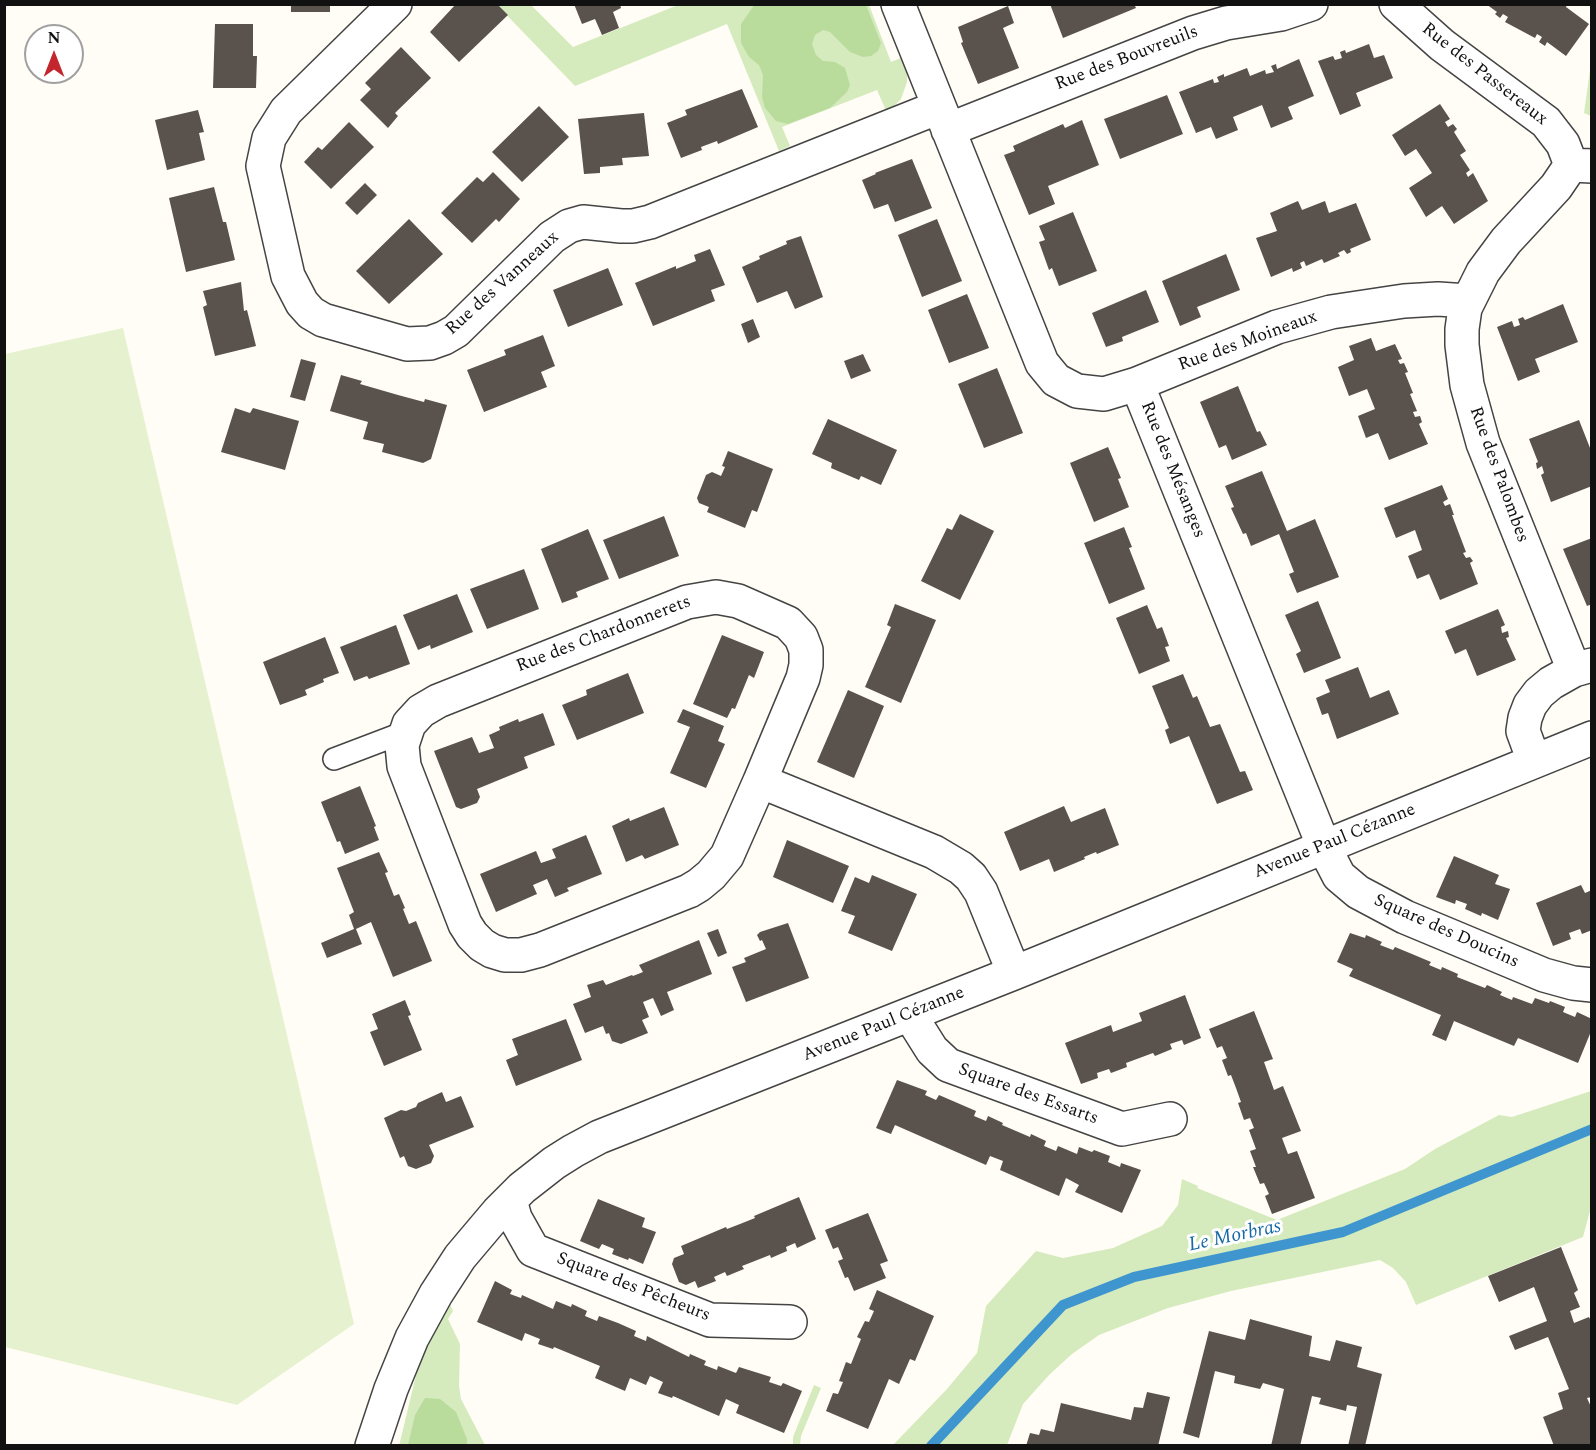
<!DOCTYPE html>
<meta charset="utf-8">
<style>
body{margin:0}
#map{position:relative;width:1596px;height:1450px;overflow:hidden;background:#fffdf5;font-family:Spectral,serif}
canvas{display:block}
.frame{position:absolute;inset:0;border:6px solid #111;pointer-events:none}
.north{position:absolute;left:24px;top:24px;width:60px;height:60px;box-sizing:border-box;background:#fff;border:2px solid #a0a0a0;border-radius:50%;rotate:0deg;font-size:16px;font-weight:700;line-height:24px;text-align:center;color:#111}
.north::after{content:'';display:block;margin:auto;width:21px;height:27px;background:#c4262e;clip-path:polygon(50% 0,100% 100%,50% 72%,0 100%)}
</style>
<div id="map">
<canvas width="1596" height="1450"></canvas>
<div class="frame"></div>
<div class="north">N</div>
</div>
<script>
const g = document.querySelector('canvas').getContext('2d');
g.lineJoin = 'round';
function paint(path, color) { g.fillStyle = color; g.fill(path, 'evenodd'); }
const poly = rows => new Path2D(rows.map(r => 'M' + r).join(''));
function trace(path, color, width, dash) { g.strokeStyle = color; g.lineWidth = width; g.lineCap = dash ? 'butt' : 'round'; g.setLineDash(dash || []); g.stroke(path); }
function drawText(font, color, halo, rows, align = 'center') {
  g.font = font + ' Spectral,serif'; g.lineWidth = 6; g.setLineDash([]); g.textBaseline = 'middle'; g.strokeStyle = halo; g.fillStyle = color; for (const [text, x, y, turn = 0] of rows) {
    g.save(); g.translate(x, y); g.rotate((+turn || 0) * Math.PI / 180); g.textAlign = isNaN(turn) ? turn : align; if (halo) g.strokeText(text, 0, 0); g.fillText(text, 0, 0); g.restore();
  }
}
const green = poly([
 [497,5,531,5,573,47,678,5,869,5,891,62,903,57,907,67,907,82,901,99,887,113,877,90,782,127,790,146,779,151,727,24,575,86],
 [1591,63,1591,116,1584,113],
 [1591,1091,1591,1207,1583,1237,1416,1305,1406,1282,1393,1268,1380,1260,1231,1291,1168,1308,1099,1335,1072,1354,1049,1375,1023,1404,1007,1445,893,1445,947,1389,977,1353,986,1306,1036,1251,1063,1258,1113,1248,1162,1226,1178,1205,1182,1179,1198,1186,1197,1188,1277,1220,1405,1169,1435,1149,1499,1115,1512,1117],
 [449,1302,453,1311,448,1319,460,1344,459,1386,461,1399,485,1445,399,1446,418,1367],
 [814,1385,821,1388,801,1436,800,1445,793,1445,793,1437]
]);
const forest = poly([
 [755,4,866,5,881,43,878,51,871,56,863,57,850,52,830,32,823,30,815,35,812,44,816,55,823,61,835,62,845,68,850,85,847,92,830,108,788,124,776,121,765,108,762,97,763,75,759,65,749,57,741,43,741,24],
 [425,1398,440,1399,456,1412,467,1439,467,1445,408,1445,415,1415]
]);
const pitch = poly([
 [123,328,354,1324,237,1405,5,1347,5,354]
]);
const stream = poly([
 [931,1446,1063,1305,1134,1277,1343,1232,1592,1129]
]);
const building = poly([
 [291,4,330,4,330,12,291,12],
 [456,4,497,4,508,15,459,62,430,32],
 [574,4,620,4,621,8,613,12,619,28,602,35,595,19,582,24],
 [1050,4,1134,4,1136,8,1063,38],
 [1486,4,1567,4,1566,7,1589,24,1566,56,1547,42,1545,46,1539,42,1542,37,1537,34,1535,38,1505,22,1508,17,1503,14,1500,18,1495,14,1497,12],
 [1008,6,1014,23,1003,28,1019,68,978,84,961,43,963,42,958,27],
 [215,24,253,24,253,56,257,56,256,88,213,88],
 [1369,44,1374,58,1384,55,1393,78,1356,93,1361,106,1340,115,1318,61,1333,56,1335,60,1342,58,1340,52,1345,50,1346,53],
 [401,47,431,78,395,113,398,116,388,128,360,100,371,89,365,83],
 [1299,59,1314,96,1288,107,1293,119,1271,128,1262,105,1233,117,1238,130,1216,139,1211,127,1196,133,1179,92,1213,79,1214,83,1219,82,1217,77,1224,74,1224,77,1247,68,1250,76,1265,70,1266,74,1274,72,1271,66,1276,64,1277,69],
 [742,89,758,127,718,144,717,141,701,147,702,150,681,158,667,123,687,115,685,110],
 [1167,95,1183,134,1120,159,1104,119],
 [1440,104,1450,119,1445,122,1448,127,1453,124,1457,129,1454,132,1466,151,1460,155,1470,170,1466,173,1468,177,1473,173,1488,201,1454,224,1442,206,1426,217,1409,188,1432,173,1416,149,1405,156,1392,135],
 [539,106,569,137,522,182,492,152],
 [198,110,204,132,199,133,205,160,167,170,155,120],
 [644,113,649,156,622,158,623,165,600,167,600,173,584,174,578,119],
 [1082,120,1099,165,1048,186,1055,204,1029,215,1004,155,1015,151,1013,146,1063,124,1065,128],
 [349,122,374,147,331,189,304,162,318,147,322,150],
 [912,159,932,208,895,222,888,204,874,209,862,180,876,174,875,173],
 [493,172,520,199,499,222,496,219,472,243,441,213,477,177,483,182],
 [365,183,377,195,357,215,345,203],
 [214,187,223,222,226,222,235,260,186,272,169,198],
 [1298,201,1302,210,1325,201,1329,213,1356,203,1371,240,1350,249,1351,252,1347,254,1344,250,1338,253,1340,256,1324,263,1322,259,1306,266,1304,261,1300,263,1302,268,1293,272,1292,268,1271,277,1256,238,1277,231,1270,213],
 [1073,212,1097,271,1059,286,1052,268,1049,270,1039,242,1045,240,1039,226],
 [409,219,443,254,389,304,356,271],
 [937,219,962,281,922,297,898,235],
 [801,236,823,297,795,309,787,291,757,303,742,267,760,259,759,256,787,244,786,241],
 [710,249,725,285,711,290,715,301,653,326,635,283,676,266,676,269,696,261,694,255],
 [1226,254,1240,290,1197,307,1201,317,1180,326,1162,281],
 [608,268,623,305,568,327,553,290],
 [241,282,244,311,247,310,256,346,215,356,203,307,207,305,203,291],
 [1146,290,1159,322,1122,337,1123,341,1106,347,1092,313],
 [967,294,989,348,949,363,928,310],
 [1563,304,1578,342,1535,359,1540,372,1518,381,1497,327,1512,321,1514,327,1520,325,1518,319,1523,317,1525,320],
 [753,319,760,337,748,343,741,324],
 [543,335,555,366,541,372,547,387,484,412,467,370,506,355,504,350],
 [1371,338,1376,351,1395,344,1402,359,1398,360,1400,364,1404,363,1408,372,1405,373,1413,393,1410,394,1417,411,1413,412,1415,417,1420,416,1422,422,1419,424,1428,444,1389,460,1378,433,1366,438,1358,416,1375,409,1367,389,1349,396,1338,367,1354,360,1349,346],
 [863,354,871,371,851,379,844,361],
 [301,359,316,363,305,401,290,397],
 [997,368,1023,433,984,448,958,384],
 [341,375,362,381,360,384,398,395,424,402,425,399,447,405,431,459,423,463,382,452,384,444,363,439,368,422,330,411],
 [1238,386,1257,432,1260,431,1267,445,1232,460,1226,445,1219,448,1200,402],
 [235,408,250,413,253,408,299,421,285,470,221,452],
 [828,419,897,450,881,485,861,476,859,480,831,468,832,463,812,454],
 [1579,420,1592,453,1592,486,1551,502,1541,475,1544,473,1542,466,1537,469,1536,463,1538,462,1529,439],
 [1108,447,1121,478,1118,479,1129,507,1094,522,1070,463],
 [728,451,773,469,757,512,752,510,745,528,707,512,709,507,699,503,697,498,706,475,712,472,721,476,725,467,722,466],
 [1262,471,1287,531,1315,519,1339,577,1297,593,1289,574,1294,572,1279,534,1251,546,1246,533,1243,534,1231,508,1234,507,1225,486],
 [1442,485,1448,499,1443,502,1445,506,1450,504,1454,515,1452,515,1466,552,1463,553,1466,558,1470,557,1473,561,1470,563,1478,584,1440,600,1429,574,1417,579,1408,556,1422,550,1415,530,1396,538,1384,508],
 [960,514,994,531,960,600,921,581,947,528,952,530],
 [664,516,679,556,619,579,603,540],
 [1124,527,1132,547,1129,548,1145,589,1109,604,1084,543],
 [588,529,609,579,576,592,578,597,562,603,541,549],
 [1592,538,1592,604,1587,606,1563,549],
 [524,569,539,609,487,629,470,589],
 [457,594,473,632,431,649,430,645,418,650,403,615],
 [1318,601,1341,658,1304,673,1296,654,1301,651,1285,615],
 [895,604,936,620,901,703,865,687,891,627,887,625],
 [1147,605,1157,629,1162,627,1169,646,1165,647,1170,661,1139,674,1116,618],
 [1498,609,1505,625,1501,627,1502,633,1508,631,1509,637,1506,638,1516,660,1477,676,1466,649,1455,654,1445,631],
 [396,625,410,664,369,679,367,676,354,681,340,647],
 [722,635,764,652,754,678,749,675,735,709,732,708,727,718,693,704],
 [325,637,339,673,323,679,324,682,305,690,307,695,280,705,263,662],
 [1358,667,1370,698,1389,690,1399,714,1337,739,1328,713,1322,715,1316,698,1330,692,1325,680],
 [628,673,644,713,577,740,562,705,587,695,586,690],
 [1183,674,1193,698,1197,696,1210,727,1220,724,1240,772,1245,771,1253,790,1217,804,1189,736,1170,744,1165,730,1169,728,1152,686],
 [848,690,884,706,854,778,817,762],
 [683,709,724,726,718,741,725,744,706,788,670,773,690,727,677,722],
 [543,713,555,745,524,757,528,768,477,789,480,797,477,803,461,809,456,807,434,751,472,737,479,753,494,748,489,735,500,730,499,727,518,719,519,722],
 [360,786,376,826,374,827,379,840,345,854,340,841,337,842,321,802],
 [1064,806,1071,822,1105,808,1119,845,1097,854,1096,852,1084,857,1085,859,1054,872,1049,859,1020,871,1004,832],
 [664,807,679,845,645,859,642,855,626,862,612,826,629,818,630,821],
 [586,835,602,874,567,888,569,891,555,897,547,879,533,885,537,894,496,912,480,874,536,851,541,863,556,858,552,849],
 [787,840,849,866,833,903,773,877],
 [379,852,388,872,385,873,394,896,399,894,405,908,403,909,409,924,416,921,432,961,393,977,371,922,356,929,362,944,327,958,321,943,354,929,349,915,354,912,337,868],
 [1454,856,1499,875,1495,884,1510,889,1498,920,1482,913,1481,916,1465,909,1467,904,1456,900,1455,904,1436,897],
 [872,875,917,894,892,951,848,933,855,916,841,911,855,877,869,883],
 [1581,885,1585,893,1592,890,1592,930,1582,934,1580,929,1569,933,1571,939,1553,946,1536,903],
 [788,923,809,978,746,1002,732,967,746,962,744,958,766,949,762,940,760,941,757,935,760,932],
 [718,929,727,953,718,957,707,933],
 [1350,933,1365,938,1366,935,1382,942,1380,945,1393,950,1395,947,1412,954,1431,962,1429,965,1441,970,1442,967,1458,974,1457,977,1485,988,1487,985,1502,992,1500,995,1512,1000,1513,997,1532,1004,1535,998,1549,1003,1550,1001,1565,1007,1563,1012,1575,1017,1577,1012,1592,1019,1592,1029,1578,1063,1518,1038,1514,1046,1454,1021,1446,1041,1432,1035,1441,1015,1349,976,1353,969,1337,962],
 [699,940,712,974,667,992,674,1010,661,1016,653,998,643,1002,649,1017,642,1020,648,1033,621,1044,612,1041,609,1033,606,1034,603,1026,585,1033,573,1004,591,997,587,985,603,980,606,985,632,975,633,976,643,972,639,965],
 [1185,995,1201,1038,1184,1045,1182,1040,1170,1044,1172,1049,1155,1056,1153,1053,1126,1063,1127,1067,1111,1073,1109,1069,1097,1073,1098,1078,1081,1084,1065,1043,1111,1025,1113,1032,1142,1021,1139,1013],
 [405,1000,411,1015,408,1016,422,1050,384,1066,370,1032,378,1029,372,1014],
 [1254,1011,1273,1059,1264,1062,1274,1090,1283,1086,1301,1131,1282,1138,1288,1154,1297,1151,1315,1198,1272,1214,1265,1196,1269,1194,1264,1183,1260,1184,1253,1167,1256,1167,1250,1151,1256,1149,1249,1130,1254,1128,1250,1118,1244,1120,1238,1103,1241,1102,1236,1088,1231,1075,1228,1076,1222,1060,1227,1058,1222,1046,1217,1048,1209,1029],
 [566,1019,582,1060,516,1086,506,1060,518,1055,512,1039],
 [897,1080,927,1091,925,1095,936,1100,939,1095,976,1111,974,1116,986,1121,988,1116,1003,1123,1002,1125,1030,1137,1031,1134,1046,1141,1044,1146,1056,1151,1058,1146,1077,1154,1079,1147,1092,1152,1094,1150,1110,1156,1108,1162,1120,1167,1121,1163,1141,1170,1122,1213,1075,1192,1079,1185,1066,1178,1059,1196,1000,1170,1003,1161,990,1156,986,1165,895,1125,891,1134,876,1128],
 [442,1092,446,1102,461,1096,474,1127,429,1145,434,1156,431,1163,416,1169,408,1166,404,1156,400,1158,384,1118,401,1110,406,1111,416,1107,418,1103],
 [799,1197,816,1239,797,1248,795,1243,786,1247,787,1251,771,1258,770,1255,742,1266,744,1269,727,1276,725,1272,714,1277,716,1281,698,1288,695,1281,686,1285,679,1282,672,1264,674,1258,684,1254,681,1246,726,1227,727,1229,740,1224,755,1218,754,1216],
 [598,1199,645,1218,642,1227,656,1232,643,1264,629,1258,628,1260,612,1254,614,1249,602,1244,599,1249,580,1241],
 [868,1213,888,1261,880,1264,886,1278,854,1291,848,1277,845,1278,838,1261,843,1259,838,1247,833,1249,825,1230],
 [1561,1247,1578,1290,1574,1293,1580,1307,1570,1311,1574,1323,1589,1317,1592,1323,1592,1397,1587,1398,1592,1409,1592,1446,1554,1446,1543,1417,1563,1409,1558,1393,1569,1389,1548,1337,1515,1350,1509,1336,1547,1321,1534,1287,1499,1302,1488,1276],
 [495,1281,512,1290,510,1294,521,1298,522,1295,553,1309,556,1301,571,1307,572,1304,587,1311,585,1316,597,1321,599,1316,618,1323,636,1331,634,1336,646,1341,647,1336,689,1357,690,1354,706,1361,704,1365,717,1370,718,1366,736,1373,739,1367,771,1377,769,1382,781,1386,783,1383,802,1391,784,1433,736,1413,739,1405,726,1399,719,1416,673,1396,672,1398,658,1393,663,1382,650,1376,646,1385,630,1378,625,1391,595,1378,600,1366,554,1347,553,1349,538,1344,540,1339,525,1333,522,1341,477,1322],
 [877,1290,934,1316,915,1361,910,1359,899,1384,889,1379,868,1429,826,1411,833,1393,838,1394,843,1382,839,1381,846,1362,851,1364,861,1339,857,1337,865,1321,869,1322,874,1311,869,1309],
 [1250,1319,1312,1336,1309,1356,1330,1361,1336,1340,1362,1347,1357,1367,1382,1374,1365,1446,1348,1446,1357,1407,1347,1405,1346,1411,1319,1404,1321,1398,1312,1396,1300,1446,1271,1446,1284,1389,1263,1383,1260,1389,1234,1383,1235,1376,1215,1371,1199,1438,1183,1433,1209,1331,1245,1340],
 [1147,1392,1170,1397,1158,1446,1026,1446,1030,1433,1039,1435,1041,1429,1054,1432,1061,1403,1131,1420,1134,1407,1143,1408]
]);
const service = poly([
 [334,759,405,732]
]);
const minor = poly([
 [395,4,286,111,269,138,263,166,288,276,302,303,311,313,323,320,407,344,430,343,444,338,456,331,552,237,569,226,583,222,621,226,633,226,650,222,939,107],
 [898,4,1042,363,1056,380,1077,391,1104,394,1137,384,1324,847,1339,876,1358,892,1405,917,1544,975,1573,983,1592,985],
 [1396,4,1442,45,1546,122,1563,144,1571,165,1592,166],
 [948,130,1193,33,1226,23,1281,14,1311,4],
 [1571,165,1556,187,1506,241,1483,272,1465,308,1462,329,1462,345,1467,385,1483,443,1574,670],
 [1137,384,1277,327,1331,312,1404,301,1438,299,1468,301],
 [1534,761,1523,731,1525,718,1530,705,1539,693,1551,683,1574,670,1592,665],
 [760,781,727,856,711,875,699,885,689,891,540,950,521,955,505,955,492,951,482,945,472,935,465,924,404,766,402,745,409,724,421,711,438,701,687,602,716,597,738,601,788,623,801,637,806,650,806,665,803,678,760,781,934,852,961,868,971,877,981,892,1014,973],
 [910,1015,932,1050,948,1065,1122,1129,1170,1119],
 [510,1200,515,1218,533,1250,710,1320,790,1322],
 [372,1446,391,1389,412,1338,436,1294,460,1257,498,1212,522,1188,554,1163,573,1151,599,1137,1014,973,1592,738]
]);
const streetNames = [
 ["Rue des Bouvreuils",1127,59,-21],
 ["Rue des Passereaux",1484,75,38],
 ["Rue des Vanneaux",503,284,-42],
 ["Rue des Moineaux",1248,342,-20],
 ["Rue des Mésanges",1172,470,68],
 ["Rue des Palombes",1498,475,70],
 ["Rue des Chardonnerets",604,635,-21],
 ["Avenue Paul Cézanne",1335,842,-22],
 ["Square des Doucins",1446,932,24],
 ["Avenue Paul Cézanne",884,1025,-22],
 ["Square des Essarts",1028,1095,20],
 ["Square des Pêcheurs",633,1288,21]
];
const waterNames = [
 ["Le Morbras",1235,1237,-12]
];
paint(green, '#d5ebbd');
paint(forest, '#b9dc9c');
paint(pitch, '#e6f2cf');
trace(stream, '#3f96cf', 10);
paint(building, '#5a524d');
trace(service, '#444', 24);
trace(minor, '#444', 36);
trace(service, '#fff', 21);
trace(minor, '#fff', 33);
drawText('18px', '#111', '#fff', streetNames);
drawText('italic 20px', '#1768a6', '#fff', waterNames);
</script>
